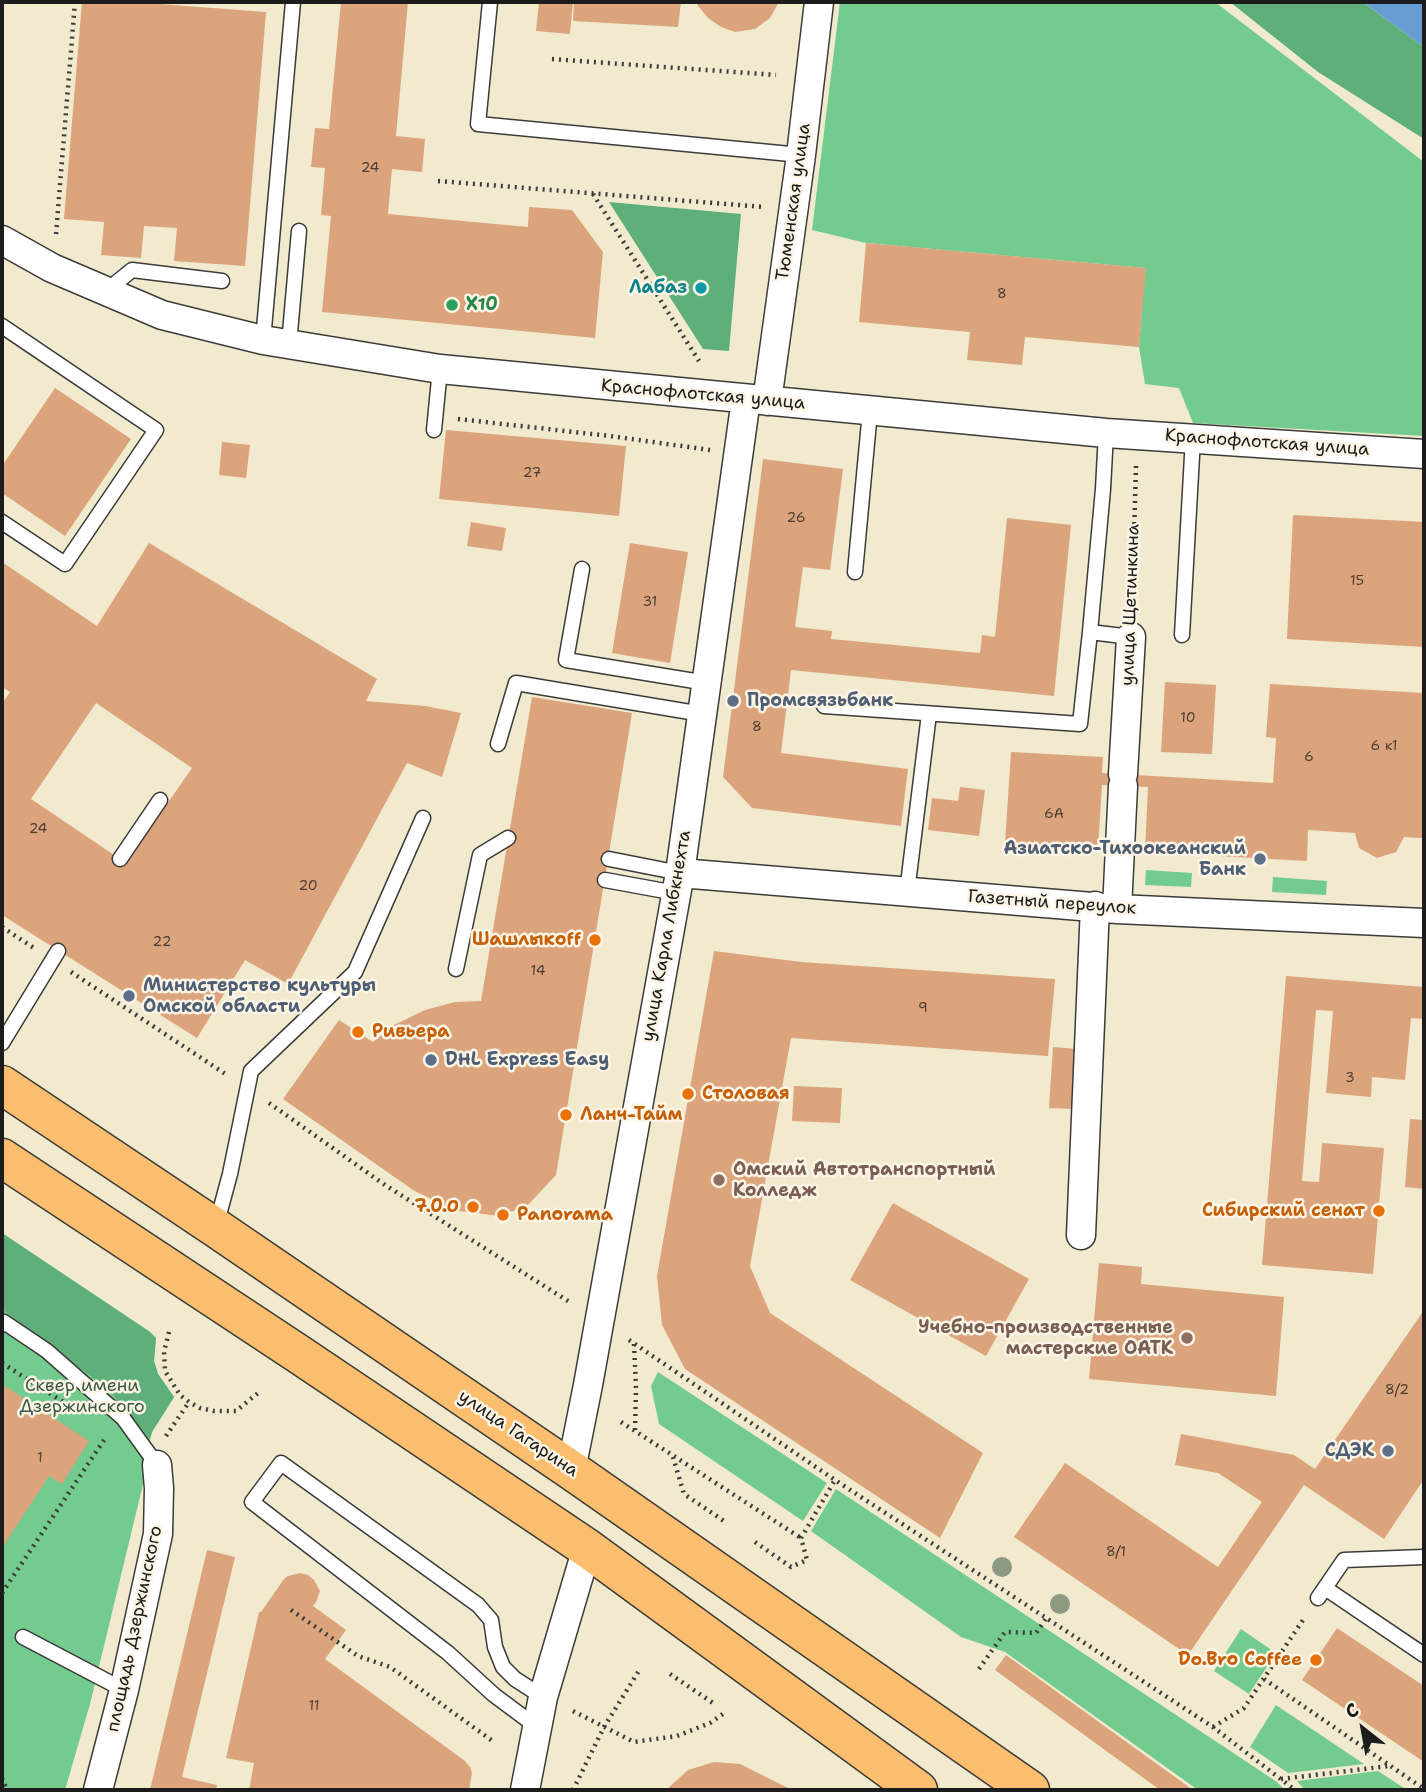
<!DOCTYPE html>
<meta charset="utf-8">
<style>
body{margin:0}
#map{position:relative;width:1426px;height:1792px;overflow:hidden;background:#f1eacf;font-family:"Shantell Sans",sans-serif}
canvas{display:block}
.frame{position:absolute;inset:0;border:4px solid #1c1c1c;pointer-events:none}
.north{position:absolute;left:1328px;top:1694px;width:70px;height:70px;-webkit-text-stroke:5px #fcf5e5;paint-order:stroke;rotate:329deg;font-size:19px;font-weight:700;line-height:28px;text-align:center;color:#1c1c1c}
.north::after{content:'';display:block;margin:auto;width:24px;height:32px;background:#1c1c1c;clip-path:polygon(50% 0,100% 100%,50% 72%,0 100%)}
</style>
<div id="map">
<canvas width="1426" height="1792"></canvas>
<div class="frame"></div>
<div class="north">С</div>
</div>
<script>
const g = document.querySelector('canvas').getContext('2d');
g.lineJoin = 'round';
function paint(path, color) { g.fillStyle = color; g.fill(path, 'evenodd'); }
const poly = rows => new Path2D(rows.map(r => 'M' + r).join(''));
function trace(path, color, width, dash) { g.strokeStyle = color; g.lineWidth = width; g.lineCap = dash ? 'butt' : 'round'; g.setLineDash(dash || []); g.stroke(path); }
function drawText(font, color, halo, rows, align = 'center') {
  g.font = font + ' "Shantell Sans",sans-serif'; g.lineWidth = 5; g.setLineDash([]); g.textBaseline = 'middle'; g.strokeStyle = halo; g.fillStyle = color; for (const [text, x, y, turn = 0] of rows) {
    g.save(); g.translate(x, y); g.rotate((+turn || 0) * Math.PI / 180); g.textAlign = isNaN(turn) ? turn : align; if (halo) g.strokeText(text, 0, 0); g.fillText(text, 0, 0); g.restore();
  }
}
const green = poly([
 [840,2,1215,2,1424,162,1424,436,1193,423,1179,388,1145,384,1139,347,1145,268,866,243,812,230],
 [1146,870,1192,873,1191,887,1145,885],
 [1273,877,1327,881,1326,895,1272,892],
 [2,1233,150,1332,156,1338,154,1361,158,1374,174,1397,152,1432,150,1439,144,1480,90,1704,65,1790,2,1790],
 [658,1372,827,1483,803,1521,659,1424,651,1386],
 [836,1489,1277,1782,1285,1790,1198,1790,1005,1652,961,1637,811,1531],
 [1241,1629,1276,1653,1249,1694,1214,1671],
 [1276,1705,1364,1764,1288,1773,1250,1747],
 [1378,1771,1407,1790,1305,1790,1297,1781]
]);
const forest = poly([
 [1230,2,1363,2,1424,47,1424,139,1318,72],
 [609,202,741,214,729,351,703,349],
 [2,1233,150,1332,156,1338,154,1361,158,1374,174,1397,152,1432,150,1439,109,1390,2,1309]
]);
const water = poly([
 [1363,2,1424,2,1424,47]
]);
const building = poly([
 [82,2,132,2,266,12,245,266,174,261,177,228,144,226,141,258,101,255,104,222,64,219],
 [341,2,408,2,396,136,425,139,422,172,392,169,388,214,528,227,529,207,572,210,603,252,595,338,322,312,331,216,321,215,325,168,311,167,315,128,329,129],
 [539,2,573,2,570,34,536,31],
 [574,2,681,2,678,27,573,21],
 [695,2,779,2,770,18,755,29,735,32,721,27,708,18],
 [866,243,1146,268,1139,347,1025,337,1022,365,967,360,970,332,859,322],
 [55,388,131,439,65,536,2,493,2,466],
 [446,430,626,446,619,516,439,499],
 [222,442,250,445,246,478,219,475],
 [763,459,843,469,830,570,803,567,795,627,832,631,831,639,980,653,982,635,995,637,1007,518,1071,525,1054,696,791,670,781,753,908,769,901,826,752,808,723,777],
 [1293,515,1424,522,1424,647,1287,639],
 [471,522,506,528,502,551,467,546],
 [149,543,377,679,366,701,425,706,461,713,442,777,407,763,288,984,245,960,197,1038,2,915,2,704,10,692,2,687,2,562,97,626],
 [96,703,192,768,126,863,31,799],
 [630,543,688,552,670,663,612,653],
 [1165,682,1216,685,1212,754,1161,752],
 [1270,684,1424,693,1424,799,1422,838,1404,837,1396,852,1377,858,1359,848,1355,833,1308,830,1307,861,1145,852,1148,787,1102,785,1098,848,1005,843,1011,752,1103,757,1102,773,1273,783,1276,738,1266,737],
 [532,697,632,713,556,1175,527,1206,499,1216,452,1210,413,1190,283,1099,339,1020,373,1042,394,1025,425,1010,455,1002,481,1001],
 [960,787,985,790,979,836,928,830,932,798,958,801],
 [714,951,801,962,1055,979,1048,1056,791,1038,750,1266,770,1313,983,1453,940,1538,685,1369,662,1325,657,1276],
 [1286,976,1424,987,1424,1019,1411,1018,1405,1080,1372,1077,1371,1097,1326,1093,1333,1011,1316,1010,1302,1181,1319,1182,1322,1143,1384,1148,1373,1274,1262,1265],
 [1053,1047,1077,1049,1073,1109,1049,1108],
 [794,1086,842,1088,840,1123,792,1121],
 [1410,1119,1424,1120,1424,1189,1405,1187],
 [893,1203,1029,1279,986,1356,850,1280],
 [1099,1263,1142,1267,1141,1284,1284,1297,1276,1396,1089,1379],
 [1424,1310,1424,1479,1384,1539,1304,1485,1188,1655,1014,1537,1065,1463,1218,1567,1262,1502,1218,1473,1175,1465,1181,1434,1294,1455,1315,1469],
 [2,1384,89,1441,62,1484,49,1476,2,1548],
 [207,1550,235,1557,182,1777,217,1785,216,1790,150,1790],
 [300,1573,308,1575,314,1580,320,1591,316,1602,313,1606,346,1630,325,1659,465,1761,470,1767,472,1773,469,1790,249,1790,254,1763,226,1758,259,1612,261,1612,284,1579,288,1576],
 [1337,1628,1424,1686,1424,1762,1302,1680],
 [1006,1655,1193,1790,1160,1790,995,1670],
 [714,1762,740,1764,792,1790,666,1790,688,1770]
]);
const path = poly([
 [552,59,776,75],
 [438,181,764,207],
 [593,194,699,361],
 [56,234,75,2],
 [458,419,610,436,710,450],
 [1132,608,1136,466],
 [2,927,34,948],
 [71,972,227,1075],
 [269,1103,385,1185,571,1303],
 [169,1332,164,1352,165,1371,180,1395,189,1402,200,1408,214,1411,236,1411,258,1393],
 [629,1340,835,1480,1213,1727,1295,1790],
 [634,1344,636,1388,635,1430],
 [2,1363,68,1405],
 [621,1422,801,1538],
 [166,1436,189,1402],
 [673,1457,684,1494,724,1521],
 [755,1542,791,1567,807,1560,801,1538,835,1480],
 [2,1593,106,1437],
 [291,1610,358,1656,390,1667,494,1742],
 [979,1669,1005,1632,1036,1633,1047,1617],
 [670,1674,713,1703],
 [1264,1679,1424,1789],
 [573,1711,634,1742,677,1736,710,1723,723,1714],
 [1213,1727,1244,1708,1305,1617],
 [2,1778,7,1790],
 [1281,1779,1389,1766],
 [573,1790,604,1727,640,1669]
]);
const service = poly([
 [490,2,478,124,801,155],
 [106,291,132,270,222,281],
 [2,326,156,430,65,564,2,522],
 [263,340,293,2],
 [289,344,299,231],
 [434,430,440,369],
 [582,569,566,660,707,683],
 [855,572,870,411],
 [1090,632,1131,637],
 [1182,635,1193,438],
 [824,706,1080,724,1090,632,1103,489,1106,433],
 [498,744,516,683,702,714],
 [120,859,160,800],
 [609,859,680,873],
 [605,880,676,893],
 [907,892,929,714],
 [456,969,480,855,508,838],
 [2,1043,58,951],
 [216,1226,230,1174,251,1071,355,972,423,818],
 [2,1325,4,1322,47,1351,123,1418,157,1465],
 [1325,1588,1424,1655],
 [1318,1598,1344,1560,1424,1557],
 [23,1637,124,1690],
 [537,1727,494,1695,448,1653,252,1502,281,1463,478,1605,491,1620,495,1647,503,1667,515,1679,543,1697]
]);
const minor = poly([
 [2,240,52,268,162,315,263,340,440,369,1106,433,1424,454],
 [767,401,801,155,819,2],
 [1123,774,1131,637],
 [680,873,1117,909,1424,923],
 [1117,909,1123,786],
 [1081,1235,1095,906],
 [571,1470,588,1385,680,873,746,399],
 [98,1790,124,1690,158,1534,159,1488,157,1465],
 [525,1790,543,1697,587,1548]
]);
const primary = poly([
 [2,1085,216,1228,571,1470,1030,1790],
 [2,1158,297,1353,587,1548,918,1790]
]);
const trees = [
 [1002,1567],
 [1060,1604]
];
const markers = [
 [701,288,7,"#0f9aa8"],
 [452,305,7,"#2e9e5b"],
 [733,701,7,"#5c6f8a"],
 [1260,859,7,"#5c6f8a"],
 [595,940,7,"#e8710a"],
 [129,996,7,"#5c6f8a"],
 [358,1032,7,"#e8710a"],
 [431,1060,7,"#5c6f8a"],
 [688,1094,7,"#e8710a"],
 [566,1115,7,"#e8710a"],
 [719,1180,7,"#8d6e63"],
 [473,1207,7,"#e8710a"],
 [1379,1211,7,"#e8710a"],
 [503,1215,7,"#e8710a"],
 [1187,1338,7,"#8d6e63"],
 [1388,1451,7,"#5c6f8a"],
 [1316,1660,7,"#e8710a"]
];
const numberNames = [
 ["24",370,168],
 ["8",1002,294],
 ["27",532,473],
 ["26",796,518],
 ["15",1357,581],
 ["31",650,602],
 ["10",1188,718],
 ["8",757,727],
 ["6 к1",1384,746],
 ["6",1309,757],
 ["6А",1054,814],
 ["24",38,829],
 ["20",308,886],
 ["22",162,942],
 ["14",538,971],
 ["9",923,1008],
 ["3",1350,1078],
 ["8/2",1397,1390],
 ["1",40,1458],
 ["8/1",1116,1552],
 ["11",314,1706]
];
const streetNames = [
 ["Тюменская улица",794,202,-82],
 ["Краснофлотская улица",703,395,5],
 ["Краснофлотская улица",1267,443,4],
 ["улица Щетинкина",1131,605,-88],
 ["Газетный переулок",1052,903,4],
 ["улица Карла Либкнехта",667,936,-80],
 ["улица Гагарина",518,1434,34],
 ["площадь Дзержинского",135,1629,-78]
];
const cultureNames = [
 ["Лабаз",687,288]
];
const leisureNames = [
 ["Х10",466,305]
];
const serviceNames = [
 ["Промсвязьбанк",747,701],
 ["Азиатско-Тихоокеанский",1246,849,"right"],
 ["Банк",1246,870,"right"],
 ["Министерство культуры",143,986],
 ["Омской области",143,1007],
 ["DHL Express Easy",445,1060],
 ["СДЭК",1374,1451,"right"]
];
const foodNames = [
 ["Шашлыкoff",581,940],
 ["Ривьера",372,1032,"left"],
 ["Столовая",702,1094,"left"],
 ["Ланч-Тайм",580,1115,"left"],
 ["7.0.0",459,1207],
 ["Сибирский сенат",1365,1211],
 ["Panorama",517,1215,"left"],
 ["Do.Bro Coffee",1302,1660]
];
const educationNames = [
 ["Омский Автотранспортный",733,1170],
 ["Колледж",733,1191],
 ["Учебно-производственные",1173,1328,"right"],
 ["мастерские ОАТК",1173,1349,"right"]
];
const parkNames = [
 ["Сквер имени",82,1386],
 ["Дзержинского",82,1407]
];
paint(green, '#73cb90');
paint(forest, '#5eaf7a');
paint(water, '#689dd4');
paint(building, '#dba47c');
trace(service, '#3c3b37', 17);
trace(minor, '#3c3b37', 31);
trace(primary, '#3c3b37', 41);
trace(path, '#3c3b37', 4.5, [2, 5]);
trace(service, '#fff', 14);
trace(minor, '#fff', 28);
trace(primary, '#fbbd6e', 38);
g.fillStyle = '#8c9a83';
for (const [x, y] of trees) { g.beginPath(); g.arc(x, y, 10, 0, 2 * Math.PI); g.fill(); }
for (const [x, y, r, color] of markers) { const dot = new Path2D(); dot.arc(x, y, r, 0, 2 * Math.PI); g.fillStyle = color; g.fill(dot); trace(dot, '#fcf5e5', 2.5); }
drawText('14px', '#4c3e34', null, numberNames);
drawText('18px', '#1c1c1c', '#fcf5e5', streetNames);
drawText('bold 18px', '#0d838f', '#fcf5e5', cultureNames, 'right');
drawText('bold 18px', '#27864d', '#fcf5e5', leisureNames, 'left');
drawText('bold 18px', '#4e5e75', '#fcf5e5', serviceNames, 'left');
drawText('bold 18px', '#c56008', '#fcf5e5', foodNames, 'right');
drawText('bold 18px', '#785e54', '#fcf5e5', educationNames, 'left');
drawText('18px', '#3a5945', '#fcf5e5', parkNames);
</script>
